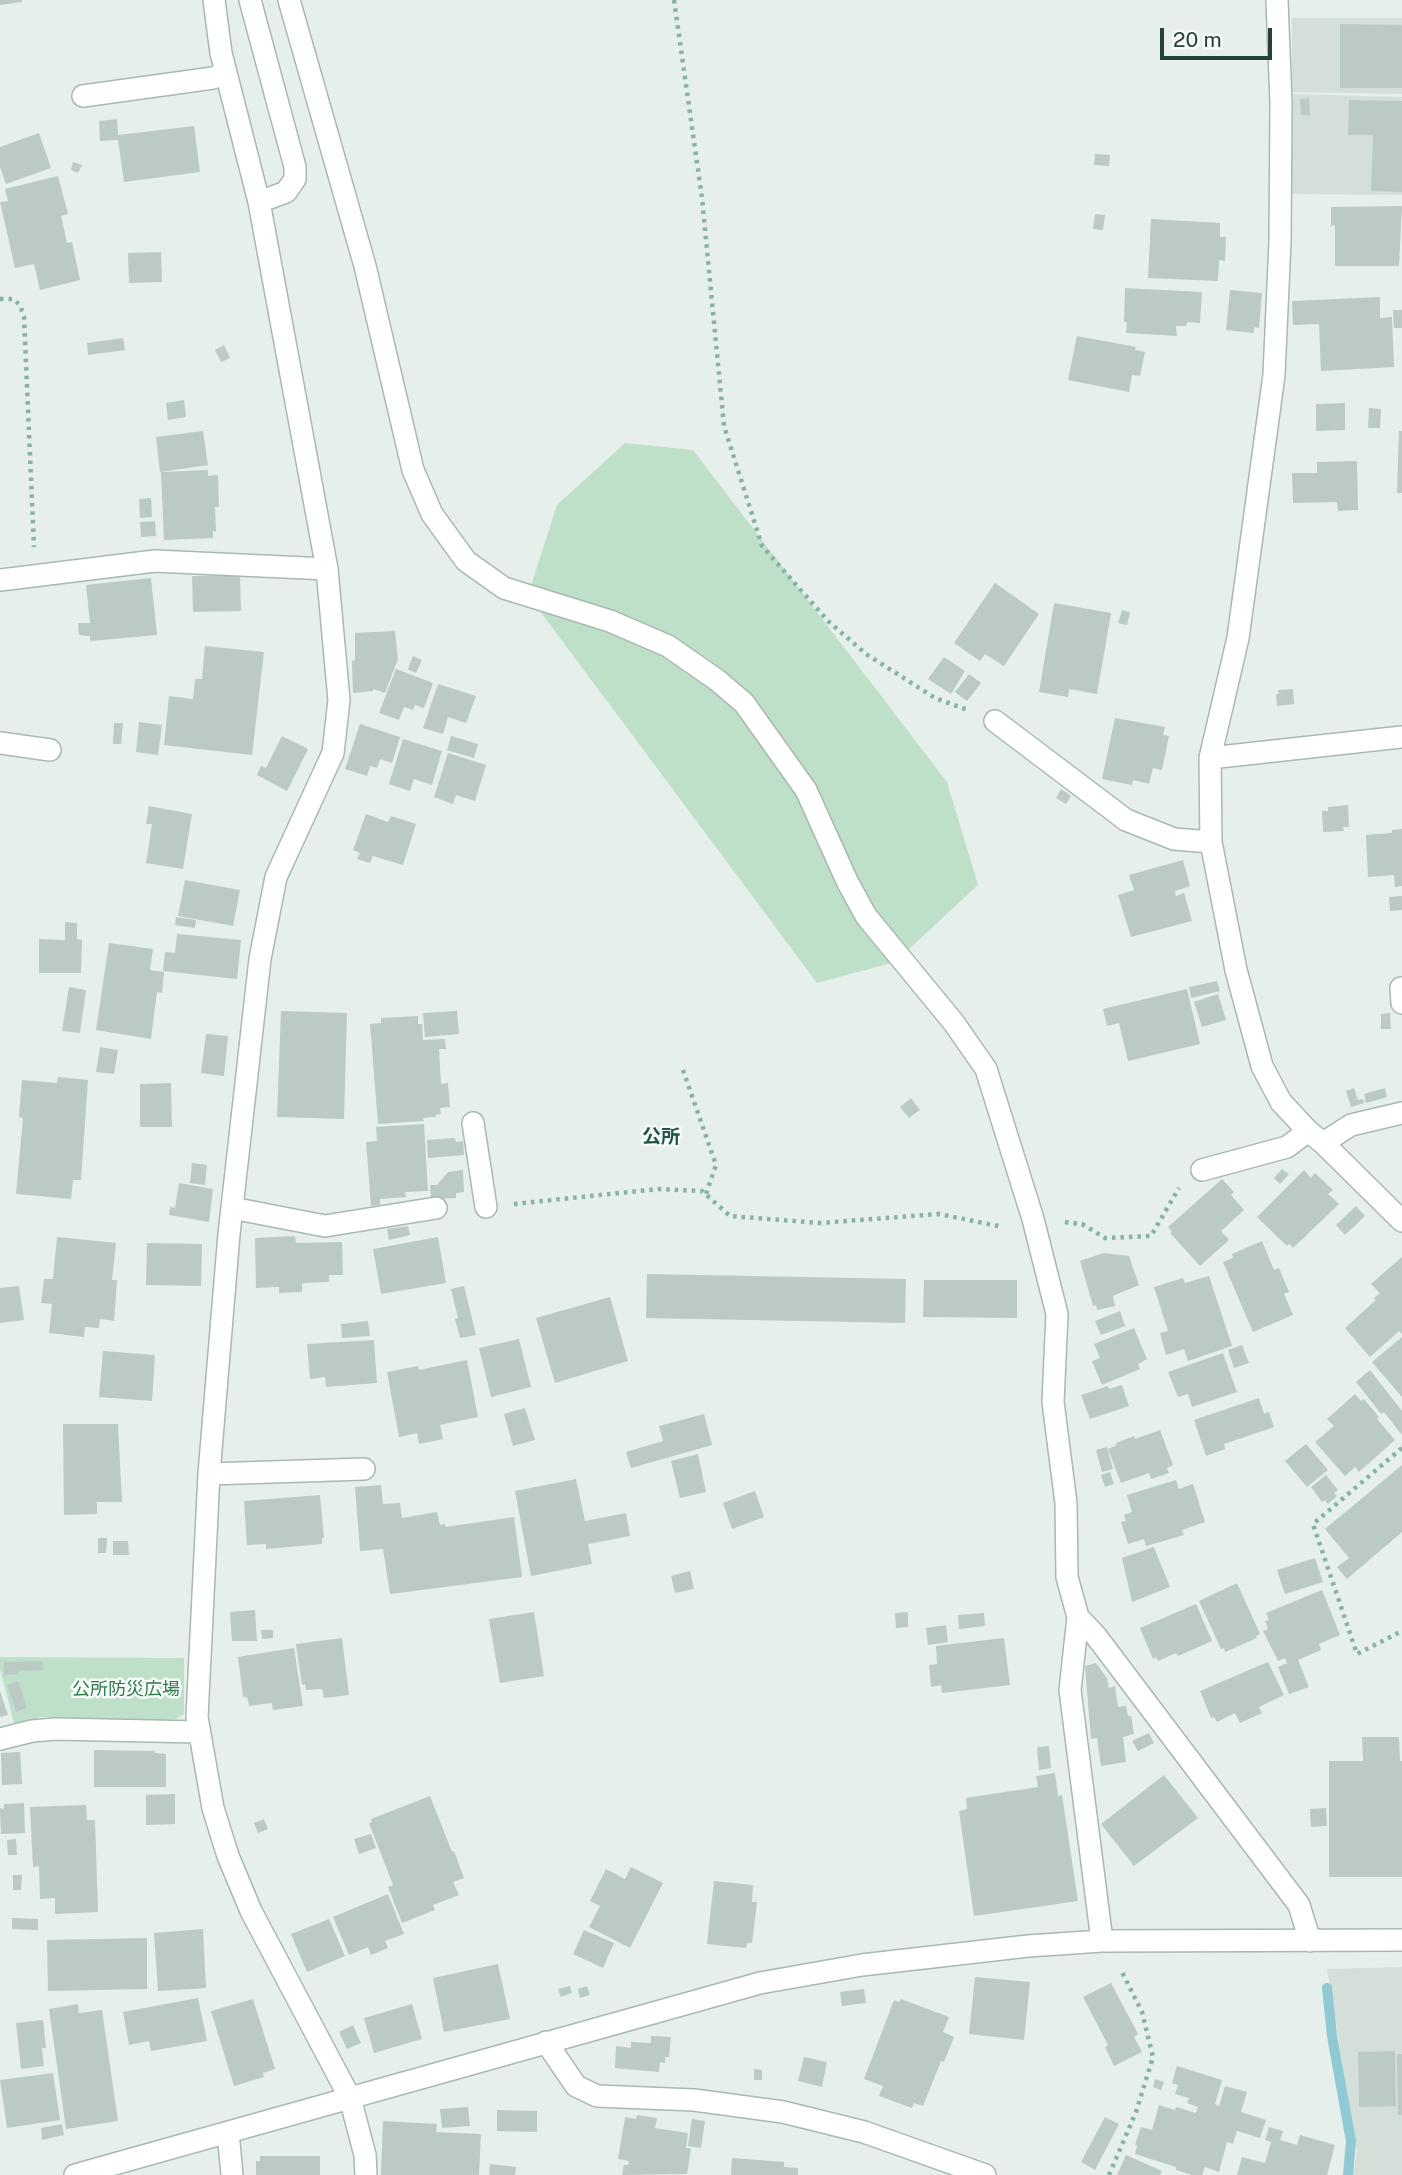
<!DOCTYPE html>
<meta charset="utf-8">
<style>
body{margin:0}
#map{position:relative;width:1402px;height:2175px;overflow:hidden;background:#e6efeb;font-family:"Public Sans",sans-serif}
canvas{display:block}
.scale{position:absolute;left:1160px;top:28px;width:112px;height:32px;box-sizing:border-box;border:4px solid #24423a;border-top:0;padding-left:9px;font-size:21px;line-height:24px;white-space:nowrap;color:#24423a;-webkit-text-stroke:5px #f7fbf9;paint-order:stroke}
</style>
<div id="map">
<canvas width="1402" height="2175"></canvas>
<div class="scale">20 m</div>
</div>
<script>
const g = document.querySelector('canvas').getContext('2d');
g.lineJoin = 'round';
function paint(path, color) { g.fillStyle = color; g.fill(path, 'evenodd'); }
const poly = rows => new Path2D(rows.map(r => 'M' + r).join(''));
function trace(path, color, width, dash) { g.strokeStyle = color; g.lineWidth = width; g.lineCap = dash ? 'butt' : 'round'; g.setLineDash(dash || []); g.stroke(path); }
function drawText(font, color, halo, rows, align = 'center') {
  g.font = font + ' "Public Sans","Noto Sans JP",sans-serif'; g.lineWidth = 5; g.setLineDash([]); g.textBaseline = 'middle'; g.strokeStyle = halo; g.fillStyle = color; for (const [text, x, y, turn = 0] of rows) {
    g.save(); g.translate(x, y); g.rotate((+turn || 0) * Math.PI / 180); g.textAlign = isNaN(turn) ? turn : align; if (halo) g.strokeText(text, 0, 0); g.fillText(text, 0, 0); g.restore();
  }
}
const built = poly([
 [1292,18,1402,18,1402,94,1292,92],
 [1293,94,1402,97,1402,195,1291,194],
 [1402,1967,1402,2175,1353,2175,1357,2152,1327,1969]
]);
const green = poly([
 [625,443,693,450,947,782,978,885,895,962,817,983,528,595,557,505],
 [0,1657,184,1658,184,1714,176,1719,139,1721,41,1717,14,1723,0,1669]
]);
const stream = poly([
 [1327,1988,1332,2036,1351,2141,1348,2175]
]);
const building = poly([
 [0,0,22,0,22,2,0,5],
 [1340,24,1402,25,1402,88,1340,88],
 [1309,98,1310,115,1301,115,1300,99],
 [1349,100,1402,101,1402,192,1371,191,1373,135,1348,135],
 [117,119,118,135,194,126,200,172,124,182,118,140,100,141,99,121],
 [39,133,51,168,6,184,0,167,0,147],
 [1095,154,1110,155,1109,166,1094,165],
 [73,162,82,165,78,173,71,170],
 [58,176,68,214,61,216,67,243,72,242,80,280,40,290,34,264,15,268,0,202,8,201,5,189],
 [1402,206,1399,266,1335,266,1335,225,1331,226,1331,207],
 [1095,214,1105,215,1103,230,1093,229],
 [1151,219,1220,223,1220,237,1226,237,1225,261,1219,260,1218,281,1148,278],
 [161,252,162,282,129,283,128,253],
 [1125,288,1202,292,1200,323,1187,322,1186,326,1176,326,1177,336,1126,333,1127,322,1124,322],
 [1230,290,1262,293,1259,328,1254,327,1254,333,1226,330],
 [1380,297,1380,318,1392,317,1394,367,1321,371,1319,324,1293,325,1292,301],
 [1393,310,1402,310,1402,328,1394,328],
 [1077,336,1136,347,1135,350,1145,352,1140,376,1132,375,1129,392,1068,380],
 [123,338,125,350,88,355,87,343],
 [224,345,230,358,221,362,215,350],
 [184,400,186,417,168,420,166,403],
 [1345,403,1345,430,1316,431,1316,404],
 [1369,408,1381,409,1380,428,1368,428],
 [203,431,208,465,160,472,156,437],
 [1399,431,1402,431,1402,493,1397,493],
 [1357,461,1358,510,1338,511,1337,502,1293,503,1292,473,1317,473,1317,462],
 [208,470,208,476,218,475,219,507,215,507,216,532,213,531,213,538,164,540,161,472],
 [151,498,152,517,140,518,139,499],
 [155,521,156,536,141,537,140,522],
 [240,575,241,611,193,612,192,576],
 [151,578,157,635,90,641,90,636,79,635,78,623,90,623,86,585],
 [995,583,1039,614,1004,666,985,654,980,661,954,643],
 [1054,603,1111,613,1097,694,1069,689,1068,697,1039,692],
 [1122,610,1130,612,1127,625,1118,623],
 [395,631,398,659,385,693,373,689,373,691,353,693,352,661,355,660,355,633],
 [205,646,264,652,252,755,164,745,169,696,193,699,195,679,202,679],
 [413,656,422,660,416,673,408,669],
 [944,657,965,671,951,694,928,679],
 [396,669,433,683,424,708,415,705,413,710,404,707,399,720,379,713],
 [969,674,981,683,967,701,955,692],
 [438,684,476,696,466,723,448,717,443,734,423,728],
 [1293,689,1294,704,1277,706,1276,694,1279,694,1278,690],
 [1115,718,1165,727,1163,735,1169,736,1162,770,1153,768,1149,784,1133,780,1132,785,1102,779],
 [139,722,162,725,158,755,136,752],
 [114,723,123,723,121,744,113,744],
 [360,724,400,737,392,763,380,759,377,768,370,766,367,776,345,769],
 [282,736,308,749,287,791,257,775,261,766,266,768],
 [451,736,478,744,474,758,447,750],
 [403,739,442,751,432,785,414,779,410,791,389,784],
 [448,753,486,765,475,801,456,795,453,804,434,797],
 [1061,789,1071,796,1066,804,1056,798],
 [1348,805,1349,827,1343,827,1344,831,1323,832,1322,811,1328,811,1328,807],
 [149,806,192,814,183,869,146,863,152,824,146,824],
 [366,814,388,822,391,816,416,824,403,865,373,856,370,863,357,859,360,853,353,850],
 [1402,829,1402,886,1395,887,1394,875,1368,877,1366,835,1392,833,1392,830],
 [1183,860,1190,886,1175,891,1176,896,1184,893,1192,921,1131,937,1118,895,1134,890,1129,875],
 [185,880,240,890,233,926,178,916],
 [1402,896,1402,910,1390,911,1389,897],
 [176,917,196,920,195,928,175,925],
 [65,922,77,923,77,939,82,940,81,973,39,973,39,939,65,940],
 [177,934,241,940,237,979,163,971,165,952,175,953],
 [109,943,153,949,150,970,164,972,162,993,157,992,151,1039,96,1030],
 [1217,981,1220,991,1191,998,1189,987],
 [69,987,86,990,80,1033,62,1031],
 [1187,989,1200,1044,1128,1061,1119,1023,1107,1026,1103,1009],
 [1218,994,1226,1020,1202,1027,1194,1002],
 [281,1011,347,1013,344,1119,277,1117],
 [457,1011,459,1034,425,1037,423,1013],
 [1390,1013,1391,1029,1381,1029,1381,1014],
 [418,1016,418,1024,422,1024,423,1040,445,1039,446,1049,439,1049,441,1084,448,1083,450,1107,440,1108,441,1114,435,1115,436,1117,423,1118,424,1121,378,1124,370,1024,381,1023,381,1018],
 [206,1034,228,1036,224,1076,201,1073],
 [100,1047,118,1050,114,1074,96,1072],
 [58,1077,88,1080,81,1180,73,1180,71,1199,16,1194,23,1118,19,1117,22,1080,57,1083],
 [171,1083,172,1127,140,1127,140,1084],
 [1354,1088,1358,1100,1363,1099,1364,1103,1351,1107,1346,1091],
 [1385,1088,1387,1097,1366,1103,1364,1094],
 [911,1098,920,1110,909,1118,900,1107],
 [424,1124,428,1191,405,1192,406,1197,380,1199,380,1205,371,1206,366,1142,377,1141,376,1127],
 [455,1138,456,1142,463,1141,464,1155,428,1158,427,1140],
 [192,1163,207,1165,205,1185,190,1183],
 [1282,1169,1289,1174,1280,1184,1274,1178],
 [463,1170,464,1192,456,1193,456,1198,431,1199,430,1185,437,1185,448,1172],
 [1304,1170,1311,1178,1315,1173,1333,1190,1328,1194,1339,1204,1293,1248,1289,1244,1287,1246,1257,1217],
 [1222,1179,1234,1192,1231,1195,1244,1210,1221,1231,1229,1240,1200,1266,1170,1233,1172,1232,1168,1227],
 [179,1183,213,1189,209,1222,169,1215,170,1207,175,1208],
 [1356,1206,1365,1216,1345,1235,1336,1225],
 [408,1226,410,1235,389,1240,387,1229],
 [295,1236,296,1243,342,1242,343,1275,329,1275,329,1282,302,1283,302,1292,279,1293,279,1287,256,1288,255,1238],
 [57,1237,116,1243,112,1280,117,1280,114,1321,100,1319,99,1328,85,1327,84,1337,49,1333,52,1304,41,1303,44,1279,53,1279],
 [438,1237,446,1283,381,1294,373,1249],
 [1262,1241,1274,1270,1279,1268,1289,1292,1284,1294,1293,1315,1253,1332,1223,1262,1233,1258,1232,1254],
 [147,1243,202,1244,201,1286,146,1285],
 [1103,1253,1129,1256,1139,1285,1113,1296,1115,1306,1097,1310,1096,1305,1093,1306,1080,1261],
 [1402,1257,1402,1334,1399,1331,1370,1357,1345,1328,1376,1300,1374,1298,1380,1293,1371,1284],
 [647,1274,906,1279,905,1323,646,1318],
 [1209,1276,1232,1346,1188,1361,1184,1349,1166,1355,1160,1333,1168,1331,1154,1287,1183,1278,1185,1283],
 [924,1280,1017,1280,1017,1318,923,1317],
 [19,1286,24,1320,0,1323,0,1288],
 [464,1286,476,1335,460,1338,455,1319,458,1318,451,1289],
 [610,1297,628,1361,555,1383,536,1318],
 [1120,1311,1125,1326,1101,1335,1095,1321],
 [368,1321,370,1336,342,1338,341,1324],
 [1134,1328,1147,1359,1138,1364,1140,1369,1102,1385,1092,1361,1100,1358,1094,1344],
 [1402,1337,1402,1397,1372,1362],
 [519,1339,531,1387,491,1397,479,1348],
 [374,1340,377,1383,326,1387,325,1377,310,1379,307,1344],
 [1242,1345,1249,1363,1234,1368,1228,1350],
 [103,1351,155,1355,152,1401,99,1397],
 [1223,1353,1237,1392,1192,1407,1188,1394,1178,1397,1168,1372],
 [467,1360,478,1417,440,1425,443,1439,419,1444,417,1433,399,1437,387,1372,418,1366,419,1370],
 [1370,1370,1402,1411,1402,1435,1384,1412,1381,1414,1356,1382],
 [1122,1385,1129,1406,1090,1419,1081,1395,1108,1386,1109,1389],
 [1355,1394,1361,1401,1364,1399,1379,1417,1377,1419,1395,1440,1359,1472,1355,1467,1345,1476,1315,1442,1334,1426,1327,1419],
 [1259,1398,1264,1414,1269,1412,1274,1427,1224,1444,1225,1449,1206,1456,1194,1420],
 [525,1408,535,1440,513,1446,504,1414],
 [704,1414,712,1445,631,1468,626,1452,663,1441,659,1426],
 [63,1424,118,1424,122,1502,97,1502,97,1514,64,1515],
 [1160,1430,1173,1465,1167,1468,1169,1473,1151,1479,1149,1473,1121,1483,1108,1449,1117,1445,1116,1443,1134,1436,1135,1439],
 [1306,1444,1328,1470,1307,1487,1285,1461],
 [1107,1447,1113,1469,1102,1472,1096,1450],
 [698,1454,706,1492,680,1498,671,1461],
 [1402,1465,1402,1532,1347,1579,1337,1567,1349,1558,1325,1529],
 [1110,1472,1114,1484,1105,1487,1101,1475],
 [1326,1475,1338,1490,1334,1493,1337,1496,1328,1504,1325,1500,1322,1502,1311,1487],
 [576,1479,585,1521,626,1513,630,1536,588,1544,592,1564,531,1576,515,1491],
 [1176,1480,1179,1489,1193,1484,1205,1522,1182,1530,1184,1535,1146,1546,1144,1539,1128,1544,1121,1522,1126,1521,1124,1515,1132,1512,1127,1495],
 [381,1485,383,1504,400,1503,402,1518,437,1512,440,1525,445,1524,446,1527,514,1517,522,1577,390,1594,383,1549,360,1551,355,1487],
 [755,1491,764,1517,732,1529,723,1503],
 [320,1495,324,1538,322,1538,322,1544,266,1549,266,1544,247,1545,244,1501],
 [98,1538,107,1538,106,1553,98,1553],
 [113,1541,128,1541,129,1555,113,1555],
 [1154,1547,1170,1587,1132,1602,1122,1558],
 [1315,1558,1323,1582,1285,1594,1277,1570],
 [690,1571,694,1589,675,1593,671,1576],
 [1237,1583,1260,1634,1256,1636,1257,1638,1225,1652,1224,1648,1221,1649,1199,1601],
 [1322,1590,1340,1635,1319,1644,1321,1650,1298,1660,1309,1687,1289,1694,1278,1667,1287,1663,1285,1658,1278,1661,1263,1631,1268,1629,1265,1621,1269,1620,1266,1613],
 [1196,1604,1212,1641,1178,1656,1176,1653,1158,1661,1156,1657,1153,1659,1140,1628],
 [255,1610,257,1641,232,1641,230,1612],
 [534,1612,544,1676,500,1683,489,1619],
 [908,1612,908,1627,896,1628,895,1613],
 [984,1613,985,1626,959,1629,958,1615],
 [946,1625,948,1642,928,1645,926,1628],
 [261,1630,273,1630,273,1638,262,1639],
 [342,1638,349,1695,324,1698,322,1689,306,1690,305,1684,302,1685,296,1644],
 [1004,1638,1010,1685,942,1693,941,1685,931,1687,929,1665,937,1664,936,1646],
 [294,1648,303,1706,273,1710,272,1703,249,1706,247,1697,243,1697,238,1657],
 [42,1661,43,1670,18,1671,19,1674,4,1675,4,1662],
 [1268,1662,1284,1695,1259,1707,1262,1713,1240,1723,1235,1713,1217,1722,1214,1717,1211,1718,1200,1691],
 [1096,1663,1107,1678,1109,1688,1115,1686,1118,1707,1126,1706,1128,1716,1131,1716,1134,1734,1123,1737,1126,1762,1101,1766,1097,1738,1091,1739,1085,1666],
 [18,1681,27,1708,16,1712,7,1685],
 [0,1691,8,1715,0,1717],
 [1149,1733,1154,1743,1138,1751,1132,1741],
 [1362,1737,1399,1737,1400,1761,1402,1761,1402,1877,1329,1877,1329,1761,1363,1761],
 [1049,1746,1051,1768,1039,1770,1037,1747],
 [94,1750,155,1751,154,1753,166,1754,166,1787,94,1787],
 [20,1752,22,1784,2,1785,1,1753],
 [1055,1773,1058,1796,1062,1795,1078,1901,974,1916,959,1811,967,1809,966,1798,1038,1787,1036,1776],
 [1164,1775,1198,1818,1134,1866,1101,1824],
 [175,1794,175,1824,146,1825,146,1795],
 [430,1796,452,1852,454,1851,464,1878,453,1882,459,1895,433,1905,435,1910,402,1923,388,1887,393,1885,369,1823,372,1822,371,1819],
 [24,1803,25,1833,1,1834,0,1808,4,1809,4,1804],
 [86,1805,87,1820,95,1820,98,1912,55,1914,55,1898,40,1899,39,1866,33,1867,30,1807],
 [1326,1808,1327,1826,1311,1827,1310,1809],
 [264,1819,268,1829,258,1833,254,1823],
 [371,1834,376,1848,359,1854,354,1839],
 [16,1839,17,1855,8,1855,7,1840],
 [631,1867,663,1883,630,1948,589,1927,600,1906,590,1901,606,1869,625,1879],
 [13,1875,22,1875,21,1890,13,1890],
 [714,1881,753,1885,752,1902,757,1902,752,1943,747,1943,746,1948,707,1944],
 [388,1894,404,1934,385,1941,388,1948,371,1955,368,1947,349,1955,333,1917],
 [12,1918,38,1919,38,1930,12,1929],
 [329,1919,345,1956,307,1972,291,1934],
 [203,1929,206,1988,158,1991,154,1933],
 [584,1930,614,1943,603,1968,573,1954],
 [147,1938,147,1989,48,1991,47,1940],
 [498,1964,510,2019,444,2032,433,1978],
 [975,1977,1030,1982,1024,2040,969,2034],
 [1111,1983,1138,2034,1134,2037,1142,2052,1114,2066,1105,2047,1108,2045,1083,1997],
 [570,1986,572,1993,561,1997,558,1989],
 [587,1986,590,1995,580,1998,578,1989],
 [864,1989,866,2003,842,2006,840,1992],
 [198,1998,207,2041,151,2051,149,2041,129,2045,123,2012],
 [253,1999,275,2069,263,2073,264,2077,234,2086,211,2011],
 [901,1999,949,2017,943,2032,954,2037,944,2062,941,2061,923,2106,914,2103,912,2108,879,2096,883,2086,864,2079,894,2000,899,2002],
 [78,2004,79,2013,102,2010,118,2121,66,2129,49,2009],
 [412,2004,422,2039,374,2053,364,2018],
 [43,2020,46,2048,42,2048,44,2066,21,2069,16,2023],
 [353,2025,361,2043,347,2049,339,2032],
 [651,2036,671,2037,669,2057,665,2057,665,2063,660,2062,659,2072,615,2068,616,2046,631,2048,631,2042,651,2043],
 [1395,2051,1396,2106,1359,2107,1358,2052],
 [1397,2054,1402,2054,1402,2115,1398,2115],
 [804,2057,827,2062,822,2087,798,2081],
 [1177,2066,1222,2080,1215,2104,1219,2106,1225,2086,1247,2092,1241,2112,1266,2120,1260,2138,1237,2131,1233,2144,1227,2142,1219,2172,1205,2167,1202,2175,1192,2175,1176,2170,1176,2167,1135,2154,1137,2145,1135,2145,1141,2127,1152,2130,1159,2105,1175,2110,1176,2107,1196,2113,1198,2107,1187,2103,1189,2098,1175,2094,1178,2085,1172,2083],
 [754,2069,762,2070,762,2080,754,2080],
 [53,2073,60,2120,7,2128,0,2080],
 [1155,2079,1164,2082,1161,2090,1153,2087],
 [468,2107,470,2126,442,2128,440,2109],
 [497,2110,537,2111,537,2132,497,2131],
 [637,2115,657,2118,655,2128,688,2133,686,2148,691,2148,687,2174,622,2175,624,2165,628,2165,629,2161,618,2159,625,2117,636,2119],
 [1105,2117,1119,2124,1095,2170,1081,2162],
 [692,2119,705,2121,701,2148,688,2146],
 [383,2121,437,2124,436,2132,481,2134,479,2175,381,2175],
 [62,2124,64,2135,42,2140,41,2128],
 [1269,2127,1283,2131,1280,2140,1297,2145,1300,2135,1335,2145,1327,2175,1237,2175,1242,2157,1265,2163,1271,2142,1265,2140],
 [1126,2155,1162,2171,1160,2175,1117,2175],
 [260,2156,320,2156,320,2175,256,2175,256,2161,260,2161],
 [732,2158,784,2162,784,2167,798,2168,798,2175,731,2175],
 [490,2164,516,2167,515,2175,489,2175]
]);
const path = poly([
 [674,0,702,198,724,426,762,546,828,621,866,654,935,698,968,710],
 [0,299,13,299,20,305,24,317,34,547],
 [683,1070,716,1165,706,1194],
 [514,1204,658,1189,702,1191,730,1216,820,1223,939,1214,1003,1227],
 [1065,1222,1082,1224,1105,1238,1151,1236,1179,1188],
 [1402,1448,1313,1524,1357,1654,1402,1631],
 [1109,2175,1136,2112,1153,2057,1142,2012,1121,1970]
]);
const minor = poly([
 [214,0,221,53,259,202,327,569,339,700,333,753,276,877,260,959,229,1234,209,1474,197,1717,213,1808,228,1856,251,1911,350,2098,365,2155,366,2175],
 [250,0,295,167,295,179,286,192,259,202],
 [289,0,365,266,413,470,432,514,466,561,504,588,610,621,668,646,717,680,744,703,806,790,847,881,866,916,954,1023,986,1069,1033,1219,1057,1314,1053,1402,1066,1503,1067,1577,1078,1617,1096,1636,1299,1905,1310,1941],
 [1277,0,1281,103,1280,241,1274,375,1238,638,1210,758,1211,842,1236,970,1262,1066,1281,1102,1308,1131,1323,1143,1402,1221],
 [83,96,213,78,225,73],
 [0,580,155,561,327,569],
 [995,721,1126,820,1174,839,1211,842],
 [0,743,50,750],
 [1210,758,1402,737],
 [1401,988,1402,1003],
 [473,1123,486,1207],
 [1323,1143,1351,1125,1402,1113],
 [1202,1170,1287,1147,1308,1131],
 [232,1208,325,1226,436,1208],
 [209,1474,364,1469],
 [1078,1617,1070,1690,1102,1941],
 [0,1739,32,1731,55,1729,199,1732],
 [546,2042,576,2086,597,2096,694,2100,783,2112,864,2132,985,2175],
 [228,2132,232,2175],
 [75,2175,760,1983,862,1965,1028,1946,1102,1941,1402,1940]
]);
const parkNames = [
 ["公所防災広場",126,1689]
];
const neighbourhoodNames = [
 ["公所",661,1137]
];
paint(built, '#d4dfda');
paint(green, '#bfe0c8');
trace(stream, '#8ec9d4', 10);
paint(building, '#bbcac4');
trace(minor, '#a8b8b2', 24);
trace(path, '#86b3a5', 4.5, [3.5, 5]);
trace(minor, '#fff', 21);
drawText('18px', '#2d7a4b', '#f7fbf9', parkNames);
drawText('bold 19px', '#1f5548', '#f7fbf9', neighbourhoodNames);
</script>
